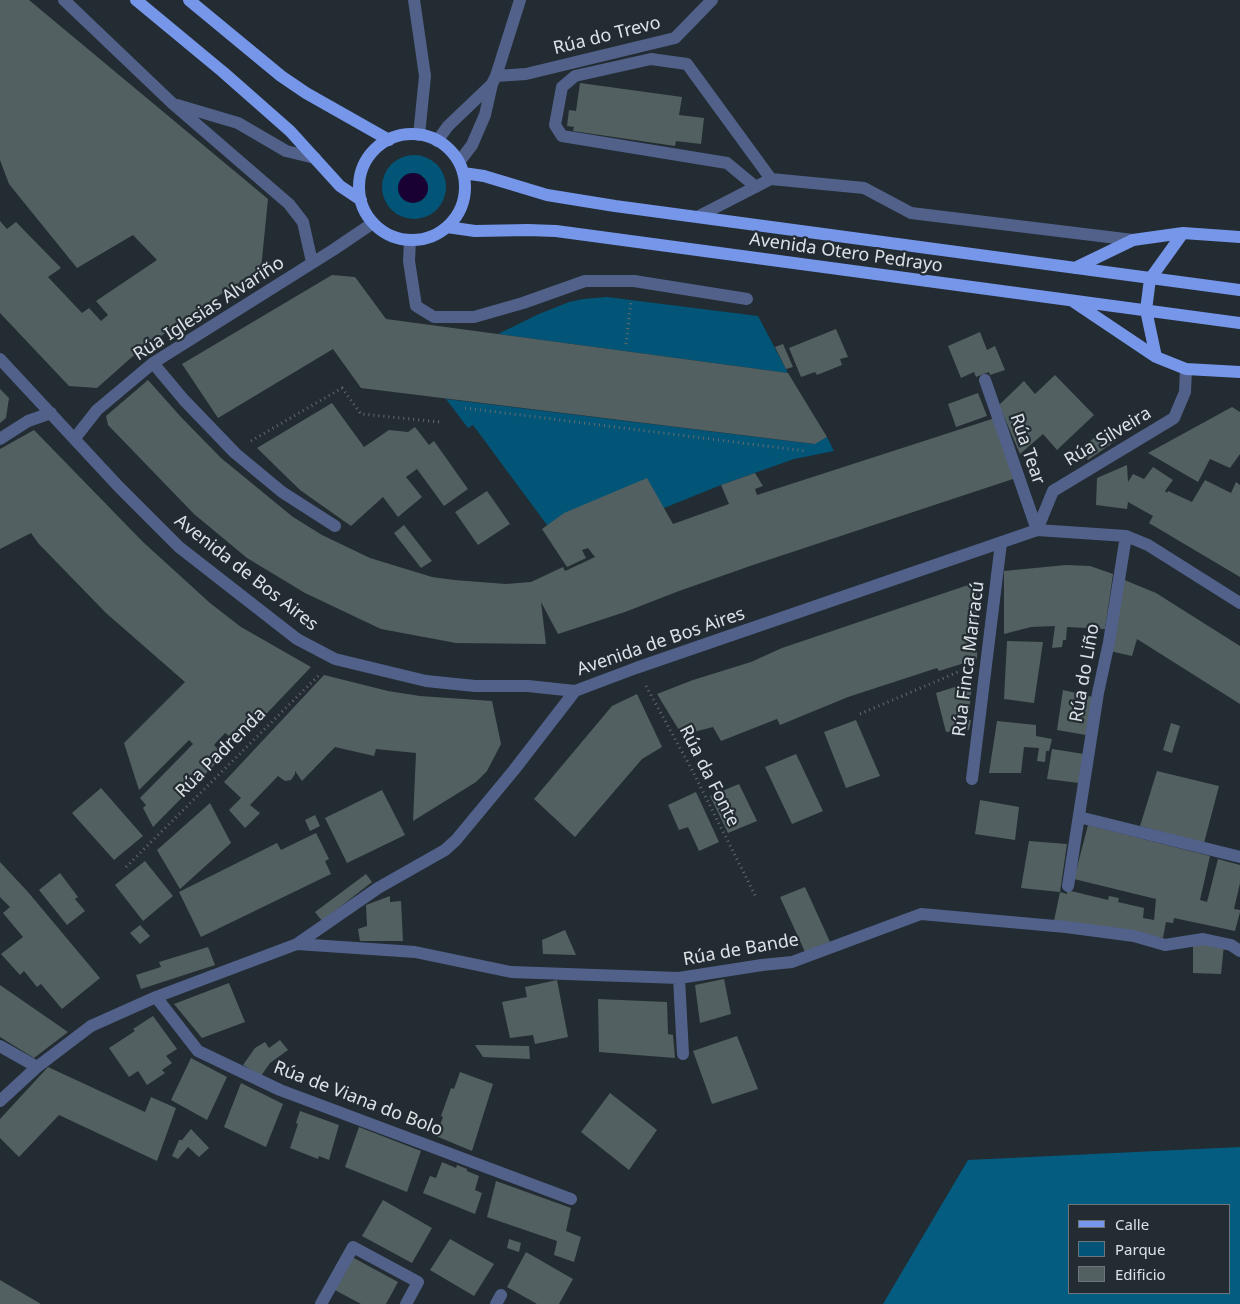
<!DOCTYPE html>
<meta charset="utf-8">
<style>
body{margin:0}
#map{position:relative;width:1240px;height:1304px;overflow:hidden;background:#232c32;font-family:"Noto Sans",sans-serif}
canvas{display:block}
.legend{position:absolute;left:1068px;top:1204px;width:162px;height:90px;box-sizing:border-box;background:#232c32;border:1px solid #6d757a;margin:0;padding:6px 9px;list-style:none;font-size:15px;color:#dce2e6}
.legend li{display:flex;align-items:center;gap:10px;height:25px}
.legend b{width:25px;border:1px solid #6d757a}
</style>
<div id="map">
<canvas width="1240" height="1304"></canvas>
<ul class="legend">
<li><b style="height:6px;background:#7696ea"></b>Calle</li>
<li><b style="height:14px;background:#025577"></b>Parque</li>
<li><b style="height:14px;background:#526061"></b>Edificio</li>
</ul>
</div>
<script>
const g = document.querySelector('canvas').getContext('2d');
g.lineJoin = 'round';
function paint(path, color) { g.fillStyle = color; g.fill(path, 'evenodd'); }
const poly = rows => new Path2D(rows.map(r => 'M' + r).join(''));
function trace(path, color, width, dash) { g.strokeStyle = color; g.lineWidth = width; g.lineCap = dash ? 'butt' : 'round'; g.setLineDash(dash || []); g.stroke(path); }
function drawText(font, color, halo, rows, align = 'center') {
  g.font = font + ' "Noto Sans",sans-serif'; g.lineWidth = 4.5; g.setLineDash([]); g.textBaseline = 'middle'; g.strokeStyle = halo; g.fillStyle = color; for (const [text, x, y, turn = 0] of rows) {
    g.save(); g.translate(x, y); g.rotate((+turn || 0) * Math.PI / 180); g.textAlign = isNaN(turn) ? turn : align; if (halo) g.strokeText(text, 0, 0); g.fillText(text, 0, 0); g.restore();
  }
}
const green = poly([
 '382 187a32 32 0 1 1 64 0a32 32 0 1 1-64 0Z',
 [607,297,758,316,788,373,498,334,539,314,569,302,583,299],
 [446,399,814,444,827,437,834,451,794,459,721,485,664,508,547,525,473,425,468,428]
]);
const forest = poly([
 [1240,1147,1240,1304,883,1304,968,1160],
 [1069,1205,1229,1205,1229,1293,1069,1293]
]);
const water = poly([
 '398 188a15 15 0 1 1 30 0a15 15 0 1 1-30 0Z'
]);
const building = poly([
 [0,0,29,0,268,199,261,269,204,305,132,357,97,388,69,386,0,313,0,221,7,229,16,222,61,268,48,277,82,313,89,308,101,321,108,315,96,301,157,260,133,235,77,268,9,184,0,160],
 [580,83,682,97,679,115,704,118,701,144,676,141,675,146,573,131,574,127,567,126,569,110,576,111],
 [332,275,355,277,386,319,788,373,827,437,815,444,361,388,333,349,218,418,182,364],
 [836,329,848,357,840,359,842,365,817,375,815,372,801,377,789,348],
 [980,332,987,350,995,346,1005,370,990,375,989,372,976,377,974,372,961,378,948,346],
 [783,344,793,367,786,369,775,347],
 [1055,375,1094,415,1057,450,1043,434,1020,454,999,405,1024,381,1035,394],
 [148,380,180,416,221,458,293,517,322,535,370,558,432,577,454,580,506,584,531,582,563,567,565,571,595,557,588,548,582,550,586,558,567,567,542,529,564,513,647,478,673,524,729,504,721,485,755,473,763,486,755,489,757,495,995,418,1019,477,753,565,679,591,625,612,558,634,541,602,546,644,456,643,381,629,305,593,247,558,194,514,108,425,106,416],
 [0,389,9,398,6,418,0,423],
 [978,393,987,416,956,427,948,404],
 [332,403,364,447,389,430,408,432,415,427,429,445,434,441,468,489,444,506,417,469,406,477,422,497,398,517,383,497,351,526,300,490,257,448],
 [1232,407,1240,412,1240,454,1230,468,1210,459,1198,482,1148,453],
 [1108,428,1117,440,1088,460,1079,449],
 [34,430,143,542,210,603,241,627,311,667,250,731,242,724,229,736,225,733,214,745,224,755,153,827,143,808,146,805,140,798,193,744,189,740,139,790,124,743,185,682,106,613,38,543,31,533,0,549,0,449],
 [1127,465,1128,482,1133,474,1144,479,1153,467,1173,480,1165,491,1167,493,1168,491,1192,502,1205,480,1231,493,1236,482,1240,485,1240,577,1149,523,1153,516,1128,502,1127,509,1096,505,1097,478],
 [487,491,510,524,478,545,455,512],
 [404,525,432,561,421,568,394,533],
 [1066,565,1090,566,1113,574,1105,629,1067,627,1066,640,1063,640,1062,647,1052,648,1055,626,1031,627,1004,634,1004,571],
 [1122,579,1156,593,1240,646,1240,704,1137,639,1132,656,1110,651],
 [977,582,977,659,939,671,937,668,848,697,780,725,777,719,721,741,713,727,682,735,657,694,693,680,751,662,782,648],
 [1007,641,1043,642,1034,703,1004,699],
 [324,675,388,691,420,696,492,701,501,744,487,771,476,782,413,821,416,753,376,749,374,756,335,747,302,781,295,771,295,774,291,780,285,781,278,776,250,805,260,813,245,828,229,810,241,798,224,782],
 [958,686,972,686,968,720,971,720,969,730,946,732,936,693],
 [1063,690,1093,697,1086,735,1057,730],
 [637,694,662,747,642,759,575,837,534,799,612,706],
 [856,720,880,776,846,788,824,732],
 [997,721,1036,725,1036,736,1052,739,1049,751,1046,751,1045,762,1037,761,1039,748,1024,747,1021,773,989,773],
 [1171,723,1180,726,1172,753,1163,750],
 [1052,749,1084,754,1079,783,1047,779],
 [796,754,823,811,792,824,765,767],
 [1157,771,1219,786,1204,843,1140,826],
 [739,784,757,821,728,833,710,796],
 [101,788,143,836,114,860,72,813],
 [382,790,405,835,347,863,325,818],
 [696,792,719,842,699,851,688,827,679,830,668,805],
 [980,800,1019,807,1015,840,975,834],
 [210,803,231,843,180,889,157,850],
 [315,815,320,826,310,831,305,820],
 [1088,825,1210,856,1200,900,1207,902,1218,859,1240,865,1240,883,1234,909,1240,910,1240,912,1235,931,1174,918,1173,923,1166,922,1163,938,1054,921,1060,892,1067,894,1067,890,1108,900,1109,896,1119,898,1118,902,1144,908,1143,918,1154,920,1156,899,1074,879],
 [316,833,329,859,325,861,331,874,201,937,179,892,277,843,281,850],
 [1029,841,1067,844,1060,892,1021,888],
 [145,861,173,896,143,921,115,885],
 [0,862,28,892,100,978,62,1009,41,984,37,987,24,971,20,975,1,954,23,937,3,913,10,907,0,897],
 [60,873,78,897,75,899,85,911,67,925,39,890],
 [366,874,372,882,322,921,315,912],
 [805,887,830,942,805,952,780,897],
 [390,896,390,902,401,901,403,941,360,941,358,929,367,926,366,905],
 [140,925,150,936,140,944,130,933],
 [565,930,576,955,543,954,542,940],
 [1193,941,1224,945,1221,974,1193,973],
 [208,947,215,965,141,989,136,975,161,967,159,962],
 [724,979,731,1014,700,1023,695,985],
 [557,980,568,1037,535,1044,533,1035,510,1038,502,1002,527,997,525,987],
 [229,983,245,1022,202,1038,174,1004],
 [0,985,68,1032,34,1058,0,1037],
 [598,999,667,1002,668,1034,673,1035,675,1058,599,1052],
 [153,1016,177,1049,166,1056,172,1063,162,1070,165,1073,147,1085,138,1071,129,1077,109,1048,135,1031,133,1029],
 [737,1036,758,1089,712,1104,693,1051],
 [280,1040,288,1050,270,1063,261,1076,243,1065,255,1048,265,1042,269,1048],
 [475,1045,529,1046,530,1059,483,1057],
 [191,1058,227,1077,207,1120,171,1100],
 [48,1067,145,1112,151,1097,176,1108,157,1161,59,1115,19,1157,0,1138,0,1119],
 [460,1072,493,1084,472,1151,436,1136,443,1117,441,1116,451,1088,454,1089],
 [241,1083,283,1104,266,1147,224,1127],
 [610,1093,657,1130,629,1170,581,1132],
 [300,1111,339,1125,329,1160,319,1156,318,1159,290,1148,298,1124,296,1123],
 [359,1127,421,1151,407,1192,345,1167],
 [191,1129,209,1148,199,1157,188,1147,178,1159,172,1156,179,1140,182,1140],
 [442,1162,456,1168,457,1165,467,1169,467,1171,479,1176,475,1190,482,1193,475,1214,423,1193,430,1176,436,1178],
 [496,1181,571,1208,566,1231,581,1237,574,1262,554,1255,557,1241,487,1217],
 [383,1200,432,1228,412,1263,362,1236],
 [450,1239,494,1264,474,1296,430,1270],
 [509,1239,521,1243,519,1252,507,1248],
 [526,1252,573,1279,559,1304,537,1304,507,1287],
 [352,1257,398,1282,386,1304,361,1304,333,1289],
 [0,1280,41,1304,0,1304]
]);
const path = poly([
 [626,344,631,301],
 [465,408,806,451],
 [251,441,342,388,361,414,440,422],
 [646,686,692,770,756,897],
 [860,714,965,669],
 [126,867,321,673]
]);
const service = poly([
 [756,187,727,163,562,136,555,125,562,87,575,76,651,59,687,64,771,179],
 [699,216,771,179,864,188,911,213,1133,240]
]);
const minor = poly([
 [64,0,172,103,289,204,303,222,312,262],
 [414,0,425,76,419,135],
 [496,76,526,74,675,38,712,0],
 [177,105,238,123,286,151,315,158],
 [437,141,448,126,492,84],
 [459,162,472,145,485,115,492,84,496,76,520,0],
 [410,240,409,261,416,306,434,317,474,317,523,303,585,281,634,281,747,299],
 [0,359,119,487,179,547,297,639,335,659,426,681,475,686,528,686,575,691,636,668,1037,530,1126,536,1148,545,1240,603],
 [153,363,184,400,235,453,282,492,335,526],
 [985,380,1037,530],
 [75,438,97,410,153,363,333,250,373,223],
 [0,439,28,421,51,413],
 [1037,530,1053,491,1174,418,1185,392,1186,369],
 [972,779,1001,543],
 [1079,817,1240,857],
 [1068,886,1098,693,1109,642,1126,536],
 [297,944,415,952,511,972,679,978,762,965,792,962,921,914,1066,927,1134,936,1165,945,1203,939,1231,945,1240,951],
 [679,978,683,1054],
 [156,997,198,1051,280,1090,571,1199],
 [0,1046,37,1067],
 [0,1101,37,1067,91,1026,156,997,297,944,378,888,445,850,456,840,514,770,575,691],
 [321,1304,353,1247,418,1282,406,1304],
 [496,1304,501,1295]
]);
const primary = poly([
 [136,0,223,72,290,131,340,186,361,200],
 [189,0,281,76,306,93,389,140],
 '359 187a53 53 0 1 1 106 0a53 53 0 1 1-106 0Z',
 [463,173,484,176,547,195,615,206,1240,290],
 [447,227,475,231,528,230,556,231,1240,323],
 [1075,268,1133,240,1183,233,1240,237],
 [1074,302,1156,357,1186,369,1240,372],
 [1156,357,1146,310,1150,279,1183,233]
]);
const streetNames = [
 ["Rúa do Trevo",607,36,-14],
 ["Avenida Otero Pedrayo",846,253,8],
 ["Rúa Iglesias Alvariño",209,309,-33],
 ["Rúa Silveira",1108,437,-31],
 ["Rúa Tear",1027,449,71],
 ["Avenida de Bos Aires",246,573,38],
 ["Avenida de Bos Aires",661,642,-19],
 ["Rúa Finca Marracú",969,659,-83],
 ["Rúa do Liño",1085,673,-80],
 ["Rúa Padrenda",221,753,-45],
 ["Rúa da Fonte",709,776,63],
 ["Rúa de Bande",741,950,-10],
 ["Rúa de Viana do Bolo",358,1099,21]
];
paint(green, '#025577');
paint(forest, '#045d81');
paint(water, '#190133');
paint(building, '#526061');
trace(path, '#636b71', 3, [1, 4]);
trace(service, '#51618a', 12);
trace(minor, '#51618a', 12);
trace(primary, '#7696ea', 12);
drawText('18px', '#dce2e6', '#232c32', streetNames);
</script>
